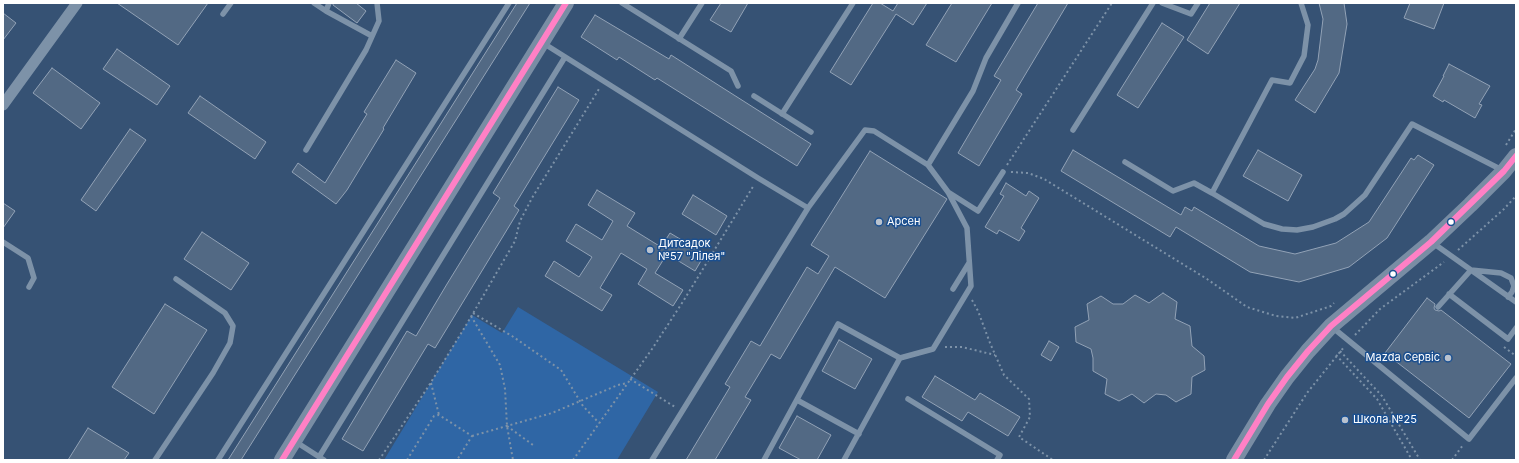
<!DOCTYPE html>
<meta charset="utf-8">
<style>
body{margin:0}
#map{position:relative;width:1519px;height:463px;overflow:hidden;background:#365274;font-family:Inter,sans-serif}
canvas{display:block}
.frame{position:absolute;inset:0;border:4px solid #fff;pointer-events:none}
</style>
<div id="map">
<canvas width="1519" height="463"></canvas>
<div class="frame"></div>
</div>
<script>
const g = document.querySelector('canvas').getContext('2d');
g.lineJoin = 'round';
function paint(path, color) { g.fillStyle = color; g.fill(path, 'evenodd'); }
const poly = rows => new Path2D(rows.map(r => 'M' + r).join(''));
function trace(path, color, width, dash) { g.strokeStyle = color; g.lineWidth = width; g.lineCap = dash ? 'butt' : 'round'; g.setLineDash(dash || []); g.stroke(path); }
function drawText(font, color, halo, rows, align = 'center') {
  g.font = font + ' Inter,sans-serif'; g.lineWidth = 3; g.setLineDash([]); g.textBaseline = 'middle'; g.strokeStyle = halo; g.fillStyle = color; for (const [text, x, y, turn = 0] of rows) {
    g.save(); g.translate(x, y); g.rotate((+turn || 0) * Math.PI / 180); g.textAlign = isNaN(turn) ? turn : align; if (halo) g.strokeText(text, 0, 0); g.fillText(text, 0, 0); g.restore();
  }
}
const green = poly([
 [518,307,658,392,617,460,384,460,472,315,502,333]
]);
const building = poly([
 [117,3,208,3,178,45,117,3],
 [333,3,356,3,366,11,357,23,333,5,333,3],
 [517,3,530,3,241,460,228,460,517,3],
 [721,3,748,3,731,32,710,20,721,3],
 [873,3,880,3,893,11,898,3,927,3,913,25,896,14,851,85,830,72,873,3],
 [952,3,992,3,956,62,926,45,952,3],
 [1038,3,1068,3,1016,90,1022,94,979,166,958,153,1001,80,994,76,1038,3],
 [1210,3,1240,3,1208,54,1187,40,1210,3],
 [1319,3,1344,3,1347,24,1339,73,1315,113,1295,100,1315,69,1318,60,1323,19,1319,3],
 [1410,3,1444,3,1434,29,1404,18,1410,3],
 [3,13,16,23,3,40,3,13],
 [595,15,669,59,671,55,811,144,797,166,657,78,655,80,619,57,617,60,581,37,595,15],
 [1162,23,1184,37,1138,108,1117,95,1162,23],
 [117,49,170,86,157,105,103,69,117,49],
 [396,60,416,73,383,128,384,129,347,190,336,204,292,172,298,163,325,183,367,114,364,112,396,60],
 [1449,64,1490,86,1479,104,1482,105,1475,118,1444,100,1443,102,1433,96,1444,76,1443,76,1449,64],
 [52,68,100,103,81,129,33,93,52,68],
 [558,87,579,100,514,206,519,210,435,348,428,344,363,451,342,439,407,331,416,336,447,284,500,198,493,193,558,87],
 [200,96,266,142,255,159,188,113,200,96],
 [130,129,146,140,96,211,81,200,130,129],
 [1073,150,1181,215,1185,207,1192,211,1194,207,1259,246,1295,254,1336,243,1369,222,1411,158,1414,160,1418,155,1434,165,1387,238,1349,267,1299,282,1250,272,1176,227,1170,237,1061,171,1073,150],
 [1258,150,1302,175,1288,201,1243,176,1258,150],
 [870,151,947,199,885,298,835,267,780,359,771,354,745,397,751,400,715,460,686,460,730,387,725,384,751,341,760,346,807,267,818,274,829,256,811,245,870,151],
 [1006,183,1026,196,1029,191,1039,198,1021,228,1025,231,1019,241,999,230,997,234,985,227,1004,196,1000,194,1006,183],
 [597,190,635,213,627,226,661,247,670,233,705,254,695,271,667,254,655,273,683,290,673,306,638,284,647,269,621,253,600,288,612,295,602,311,545,276,554,261,579,277,592,257,566,241,576,224,602,240,613,221,588,205,597,190],
 [693,195,727,216,716,235,682,214,693,195],
 [3,203,15,211,3,228,3,203],
 [202,232,249,263,231,290,184,259,202,232],
 [1163,293,1177,302,1175,319,1190,326,1192,346,1204,356,1205,370,1192,377,1191,394,1176,402,1166,395,1156,394,1144,403,1132,394,1119,401,1105,394,1107,379,1093,371,1093,358,1091,349,1076,342,1075,327,1089,320,1087,304,1101,296,1113,304,1123,304,1135,295,1149,303,1163,293],
 [1427,298,1435,304,1434,308,1435,310,1439,311,1441,310,1511,364,1469,418,1385,353,1427,298],
 [165,304,207,330,154,414,112,387,165,304],
 [839,340,872,359,855,389,822,371,839,340],
 [1049,341,1059,347,1051,361,1041,355,1049,341],
 [935,376,975,400,980,393,1020,417,1008,436,968,412,962,421,922,397,935,376],
 [797,416,831,435,817,460,801,460,779,448,797,416],
 [88,428,129,453,124,460,68,460,88,428]
]);
const path = poly([
 [1506,145,1516,129],
 [1007,165,1112,3],
 [1011,172,1028,173,1044,179,1207,279,1247,307,1276,316,1295,318,1331,306,1334,303],
 [1458,250,1504,209,1516,196],
 [972,300,978,311,990,343,1004,375,1029,399,1030,417,1019,437,1053,460],
 [473,313,512,336,561,370,583,406,599,423],
 [471,316,500,365,505,389,507,426,513,460],
 [1355,335,1380,309,1444,262],
 [945,347,962,347,995,355],
 [1504,347,1516,356],
 [1340,351,1382,396,1420,460],
 [1336,355,1377,399,1412,460],
 [630,379,675,407],
 [431,383,439,415],
 [507,426,533,445],
 [472,436,552,413,618,385,627,383],
 [379,460,428,387,468,322,515,241,520,221,532,198,599,89],
 [407,460,434,416,439,415,472,436,457,460],
 [573,460,652,349,684,300,754,185],
 [1264,460,1307,393,1344,347],
 [1452,460,1463,445]
]);
const lane = poly([
 [314,3,326,11,372,36],
 [622,3,731,71,738,86],
 [1162,3,1191,14,1198,3],
 [1301,3,1308,25,1304,56,1290,83,1272,80,1212,193,1264,224,1282,229,1297,230,1313,227,1335,219,1344,214,1365,195,1412,124,1502,170],
 [326,11,329,3],
 [223,14,231,3],
 [679,39,702,3],
 [543,43,758,178,808,208,652,460],
 [754,96,811,132],
 [782,114,853,3],
 [1073,130,1153,3],
 [306,150,366,50,379,21,377,3],
 [1125,162,1173,191,1194,183,1212,193],
 [928,165,973,91,986,58,1018,3],
 [948,192,978,211,1003,172],
 [808,208,865,130,874,131,928,165,948,192,967,228,971,286,933,349,900,358],
 [3,242,28,258,34,278,29,287],
 [1433,243,1516,302],
 [953,289,969,263],
 [1449,294,1508,339,1516,328],
 [1438,307,1471,270,1501,273,1511,278,1514,286,1512,292,1508,297],
 [1332,327,1469,439,1516,378],
 [908,399,1000,455,997,460],
 [797,400,859,434],
 [296,442,324,460],
 [319,457,565,57],
 [155,460,213,373,230,343,233,326,225,313,176,279],
 [218,460,509,3],
 [764,460,838,324,900,358,844,460]
]);
const street = poly([
 [3,105,77,3]
]);
const secondary = poly([
 [282,460,566,3],
 [1234,460,1268,404,1287,377,1308,351,1331,326,1431,242,1470,205,1504,171,1516,156]
]);
const bus1 = poly([
 [282,460,566,3],
 [1234,460,1268,404,1287,377,1308,351,1331,326,1431,242,1504,171,1516,156]
]);
const markers = [
 [879,222,4,"#b9c2ce"],
 [1451,222,3.5,"#fff"],
 [650,250,4,"#b9c2ce"],
 [1393,274,3.5,"#fff"],
 [1448,358,4,"#b9c2ce"],
 [1345,420,4,"#b9c2ce"]
];
const poiNames = [
 ["Арсен",887,222],
 ["Дитсадок",658,244],
 ["№57 \"Лілея\"",658,257],
 ["Mazda Сервіс",1440,358,"right"],
 ["Школа №25",1353,420]
];
paint(green, '#2f66a5');
paint(building, '#526984');
trace(building, '#92a2b6', 1);
trace(path, '#7d92a8', 2, [2, 3]);
trace(lane, '#7d92a8', 5.5);
trace(street, '#7d92a8', 11);
trace(secondary, '#798da4', 16);
trace(bus1, '#ff80c5', 6);
for (const [x, y, r, color] of markers) { const dot = new Path2D(); dot.arc(x, y, r, 0, 2 * Math.PI); g.fillStyle = color; g.fill(dot); trace(dot, '#1b4f8f', 1.5); }
drawText('11px', '#fff', '#1b4f8f', poiNames, 'left');
</script>
